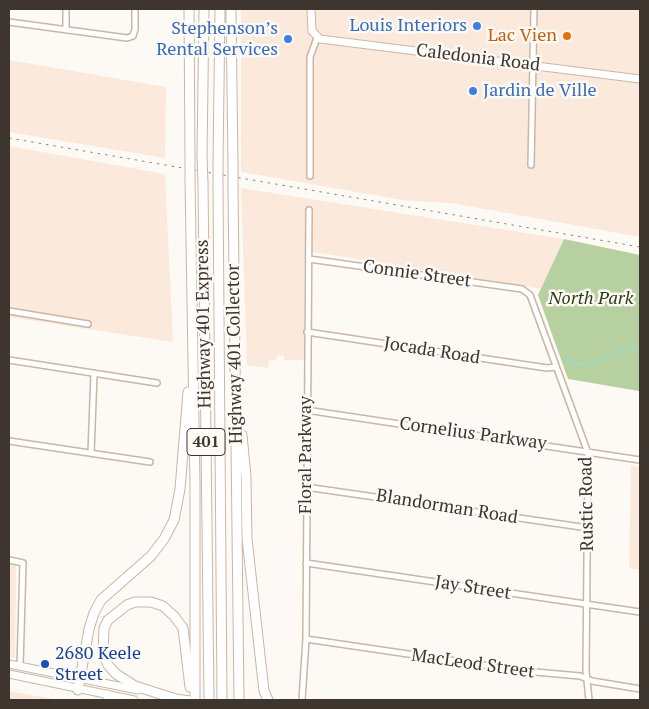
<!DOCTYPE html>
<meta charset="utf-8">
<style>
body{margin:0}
#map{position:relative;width:649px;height:709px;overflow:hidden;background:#fdf9f5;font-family:"PT Serif",serif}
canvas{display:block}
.frame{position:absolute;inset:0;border:10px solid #3e352e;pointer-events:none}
</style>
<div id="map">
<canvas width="649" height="709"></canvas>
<div class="frame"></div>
</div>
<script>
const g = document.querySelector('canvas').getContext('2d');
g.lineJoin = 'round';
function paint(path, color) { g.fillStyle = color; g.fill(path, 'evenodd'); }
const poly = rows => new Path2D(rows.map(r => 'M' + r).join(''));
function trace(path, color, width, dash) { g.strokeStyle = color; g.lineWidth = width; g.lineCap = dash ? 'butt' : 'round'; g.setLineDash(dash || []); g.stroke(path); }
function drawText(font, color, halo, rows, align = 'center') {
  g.font = font + ' "PT Serif",serif'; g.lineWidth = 5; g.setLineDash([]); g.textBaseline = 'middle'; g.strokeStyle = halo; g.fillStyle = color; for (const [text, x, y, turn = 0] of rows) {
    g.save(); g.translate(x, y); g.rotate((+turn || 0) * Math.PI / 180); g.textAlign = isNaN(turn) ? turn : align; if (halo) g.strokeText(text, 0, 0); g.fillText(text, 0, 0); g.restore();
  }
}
const built = poly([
 [241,9,640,9,640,237,452,203,409,201,241,172],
 [9,60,166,87,165,158,9,132],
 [9,146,165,174,173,342,9,317],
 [241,188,564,239,541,289,314,252,307,254,304,265,304,360,284,360,284,356,278,355,275,361,269,360,268,368,247,365],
 [631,466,640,467,640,570,629,568],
 [9,564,16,566,15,658,9,657],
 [9,691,60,700,9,700]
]);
const green = poly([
 [564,239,640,255,639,391,568,379,538,295]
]);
const stream = poly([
 [566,360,585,365,626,348,640,347]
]);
const street = poly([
 [66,9,66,30],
 [9,22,127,38,133,36,135,29,135,9],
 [531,165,534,9],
 [310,176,310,57,317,38],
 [309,259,522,289,530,295,588,453,586,671,589,700],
 [9,311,88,324],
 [307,332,547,368,556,367],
 [9,360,157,383],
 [306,410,640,460],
 [9,441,150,462],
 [91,453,94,373],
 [306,487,588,528],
 [9,560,23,563,20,666],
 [306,563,640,612],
 [306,639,524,671,580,676,592,681,640,689],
 [302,700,306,639,309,210]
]);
const secondary = poly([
 [311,9,312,31,320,39,640,79],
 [9,664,138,690],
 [9,674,134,700],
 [168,697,190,700]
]);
const highway = poly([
 [189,9,190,159],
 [231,9,233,166],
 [202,156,204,9],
 [218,164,220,9],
 [190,180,195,484,195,700],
 [203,183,209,700],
 [218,187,222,700],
 [233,189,239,700],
 [242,435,246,477,247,539,264,691,268,700],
 [78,690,89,629,94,613,101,600,151,556,164,539,174,520,180,489,188,392],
 [107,695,119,700],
 [173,698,135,686,116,674,108,665,103,653,104,628,108,620,127,605,135,602,151,602,163,606,174,616,183,628,190,687]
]);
const rail = poly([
 [9,138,640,247]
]);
const highwayBridge = poly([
 [202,156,203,183],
 [218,164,218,187],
 [233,166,233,189],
 [190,180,190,159]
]);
const markers = [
 [477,26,5,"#3f7fe0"],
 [567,36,5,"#e8710a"],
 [288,39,5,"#3f7fe0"],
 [473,91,5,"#3f7fe0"],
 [45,664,5,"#1a4fb4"]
];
const shields = [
 [206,442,38]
];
const shieldNames = [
 ["401",206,442]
];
const shopNames = [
 ["Louis Interiors",467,26],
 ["Stephenson’s",278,29],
 ["Rental Services",278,50],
 ["Jardin de Ville",483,91,"left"]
];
const foodNames = [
 ["Lac Vien",557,36]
];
const streetNames = [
 ["Caledonia Road",478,58,7],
 ["Connie Street",417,274,8],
 ["Highway 401 Express",204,324,-91],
 ["Jocada Road",432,351,9],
 ["Highway 401 Collector",235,354,-91],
 ["Cornelius Parkway",473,434,8],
 ["Floral Parkway",306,455,-90],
 ["Rustic Road",587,504,-91],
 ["Blandorman Road",447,507,9],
 ["Jay Street",473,588,9],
 ["MacLeod Street",473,664,8]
];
const parkNames = [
 ["North Park",591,299]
];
const transitNames = [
 ["2680 Keele",55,654],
 ["Street",55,675]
];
paint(built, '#fbeadc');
paint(green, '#b7d0a0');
trace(stream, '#87e5ea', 1);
trace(street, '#cbb6a5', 8);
trace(secondary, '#cbb6a5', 9);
trace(highway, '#cbb6a5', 11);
trace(street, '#fff', 5);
trace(secondary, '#fff', 7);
trace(highway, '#fff', 9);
trace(rail, '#8b847e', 1, [2.5, 5]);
trace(highwayBridge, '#cbb6a5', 11, []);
trace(highwayBridge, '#fff', 9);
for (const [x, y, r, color] of markers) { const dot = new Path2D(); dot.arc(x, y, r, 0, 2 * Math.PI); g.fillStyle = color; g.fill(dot); trace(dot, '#fdf9f5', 2); }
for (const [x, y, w] of shields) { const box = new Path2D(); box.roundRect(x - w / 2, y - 13.5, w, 27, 4); g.fillStyle = '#fdf9f5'; g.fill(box); trace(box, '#3e352e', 1); }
drawText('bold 16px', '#3e352e', null, shieldNames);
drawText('18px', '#366cbe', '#fdf9f5', shopNames, 'right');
drawText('18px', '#c56008', '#fdf9f5', foodNames, 'right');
drawText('18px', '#3e352e', '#fdf9f5', streetNames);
drawText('italic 18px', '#2a3e13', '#fdf9f5', parkNames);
drawText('18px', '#164399', '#fdf9f5', transitNames, 'left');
</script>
